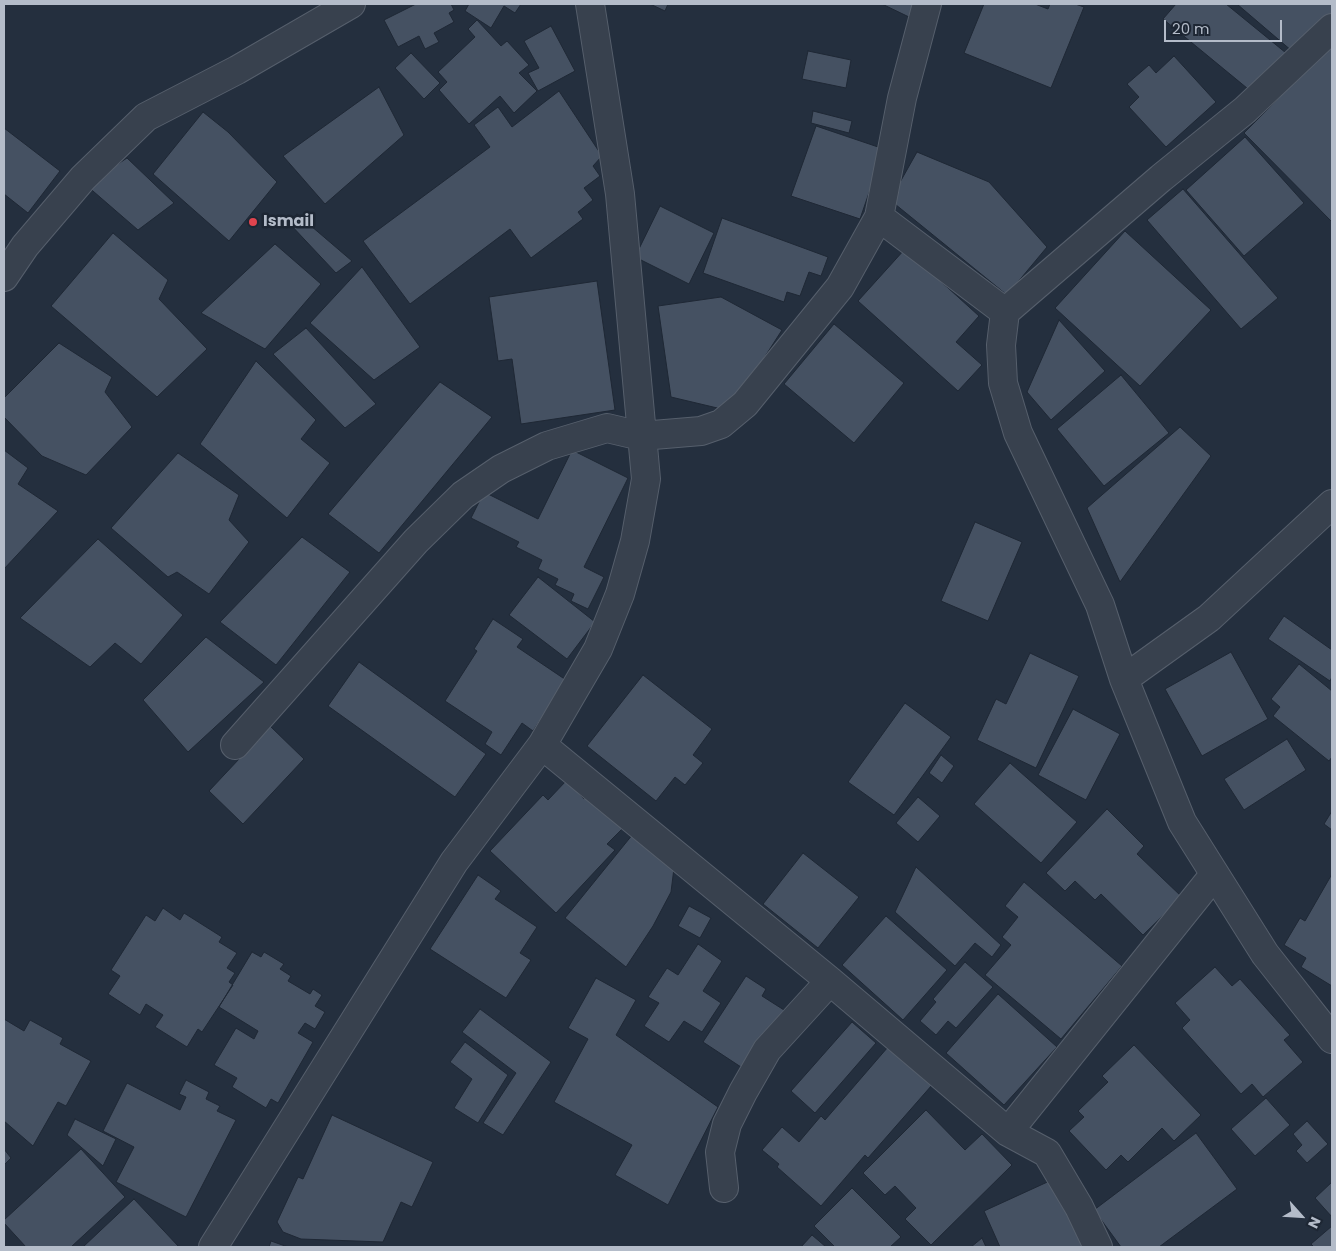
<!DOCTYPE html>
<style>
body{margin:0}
#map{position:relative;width:1336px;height:1251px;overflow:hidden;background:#242f3e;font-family:Poppins,sans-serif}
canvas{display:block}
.frame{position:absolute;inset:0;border:5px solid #b4bcc9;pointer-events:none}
.north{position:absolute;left:1276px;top:1191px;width:50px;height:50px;-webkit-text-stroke:4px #1d2633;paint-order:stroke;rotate:116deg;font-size:14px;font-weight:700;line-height:20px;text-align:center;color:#b4bcc9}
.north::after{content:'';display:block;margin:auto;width:18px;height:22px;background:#b4bcc9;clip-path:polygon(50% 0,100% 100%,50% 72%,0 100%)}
.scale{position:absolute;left:1164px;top:20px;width:118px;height:22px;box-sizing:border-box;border:2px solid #b4bcc9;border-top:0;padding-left:6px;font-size:15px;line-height:18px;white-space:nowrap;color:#b4bcc9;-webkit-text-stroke:4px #1d2633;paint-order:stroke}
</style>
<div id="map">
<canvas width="1336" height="1251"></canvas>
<div class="frame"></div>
<div class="north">N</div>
<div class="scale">20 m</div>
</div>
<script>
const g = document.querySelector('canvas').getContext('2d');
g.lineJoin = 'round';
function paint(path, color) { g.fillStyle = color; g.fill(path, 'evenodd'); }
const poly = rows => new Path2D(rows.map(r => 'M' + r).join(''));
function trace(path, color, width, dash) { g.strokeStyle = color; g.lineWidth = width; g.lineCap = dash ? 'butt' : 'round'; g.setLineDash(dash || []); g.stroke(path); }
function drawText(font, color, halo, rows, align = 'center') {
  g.font = font + ' Poppins,sans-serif'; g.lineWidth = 5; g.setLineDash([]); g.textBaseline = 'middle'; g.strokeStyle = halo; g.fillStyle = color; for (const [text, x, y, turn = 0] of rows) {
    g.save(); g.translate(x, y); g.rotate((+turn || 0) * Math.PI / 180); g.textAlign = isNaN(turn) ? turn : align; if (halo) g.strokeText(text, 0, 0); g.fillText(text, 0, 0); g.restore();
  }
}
const building = poly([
 [416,4,451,4,454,10,449,13,454,22,434,33,439,42,425,49,419,36,398,47,384,20,416,4],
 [469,4,521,4,515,13,504,6,491,28,465,11,469,4],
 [650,4,668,4,665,11,650,4],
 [882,4,916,4,909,17,882,4],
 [984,4,1035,4,1048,9,1050,4,1075,4,1084,7,1051,88,964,53,984,4],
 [1176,4,1226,4,1286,53,1253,93,1163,19,1176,4],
 [1237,4,1332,4,1332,18,1299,57,1237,4],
 [477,20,501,46,507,41,529,65,519,73,537,91,514,113,500,96,469,124,439,90,447,82,438,72,475,37,468,29,477,20],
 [551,26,575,71,538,91,528,73,539,68,524,41,551,26],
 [1332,45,1332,222,1244,133,1332,45],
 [808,51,851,60,846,88,802,79,808,51],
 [411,53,440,83,424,99,395,68,411,53],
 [1174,56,1216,102,1166,147,1129,107,1139,97,1127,84,1149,65,1156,73,1174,56],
 [379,87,404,135,325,204,283,156,379,87],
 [559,91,602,156,593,166,600,176,584,188,593,200,578,212,583,219,531,258,510,229,410,304,363,241,490,147,474,125,498,107,512,127,559,91],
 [813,111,852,121,849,133,811,123,813,111],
 [203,112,228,132,277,182,229,241,153,174,203,112],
 [816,126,884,149,860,219,791,196,816,126],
 [4,128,60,171,28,213,4,194,4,128],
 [1245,137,1304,203,1244,256,1186,190,1245,137],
 [917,152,989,182,1047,247,1007,295,890,200,917,152],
 [127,158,174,203,138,230,86,185,127,158],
 [1183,189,1278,298,1241,329,1147,220,1183,189],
 [660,206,714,233,689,284,635,257,660,206],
 [297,214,352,261,336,273,289,223,297,214],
 [722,218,828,257,821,276,809,272,800,296,787,292,784,302,703,273,722,218],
 [1125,231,1211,310,1140,386,1055,308,1125,231],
 [113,233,168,280,159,299,207,349,157,397,51,306,113,233],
 [275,244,321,284,265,349,201,313,275,244],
 [905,249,979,316,956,342,982,365,958,391,858,301,905,249],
 [362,267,420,347,374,380,310,323,362,267],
 [597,281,615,410,521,424,512,359,498,361,489,297,597,281],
 [721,297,782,330,730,411,671,397,658,306,721,297],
 [1059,320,1105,371,1051,420,1027,392,1059,320],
 [834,324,904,383,854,443,784,384,834,324],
 [306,328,376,404,345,428,273,354,306,328],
 [59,343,112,377,105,392,132,427,86,475,42,456,4,417,4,398,59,343],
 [256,361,316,420,301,439,330,463,287,518,200,444,256,361],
 [1121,375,1169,433,1104,486,1057,429,1121,375],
 [440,382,492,417,379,553,328,514,440,382],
 [1180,427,1211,456,1120,582,1087,508,1180,427],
 [4,450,28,468,18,484,58,511,4,569,4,450],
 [572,450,628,478,584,567,604,577,588,609,571,601,574,594,555,585,558,579,538,569,542,560,516,547,519,542,471,518,484,492,538,519,572,450],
 [178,453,239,495,229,520,249,542,209,594,177,572,168,577,111,528,178,453],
 [975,522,1022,542,988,621,941,601,975,522],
 [302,537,350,572,276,665,220,622,302,537],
 [98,539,183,615,141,664,115,643,90,667,20,618,98,539],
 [538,577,595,622,567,659,509,615,538,577],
 [1284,616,1332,650,1332,677,1330,681,1268,639,1284,616],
 [493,619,523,639,517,647,566,680,533,731,522,723,501,755,485,744,492,732,445,701,477,651,474,649,493,619],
 [206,637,264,682,188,752,143,700,206,637],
 [1231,652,1268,719,1202,756,1165,689,1231,652],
 [1030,653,1079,676,1036,768,977,740,996,699,1006,704,1030,653],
 [359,662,486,754,455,797,328,706,359,662],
 [1299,664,1332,691,1332,757,1329,761,1273,716,1280,707,1271,699,1299,664],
 [643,675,712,729,693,755,703,763,685,785,675,777,656,801,587,746,643,675],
 [905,703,951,737,894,815,848,782,905,703],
 [1073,709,1120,734,1086,800,1038,775,1073,709],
 [270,726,304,759,243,824,209,791,270,726],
 [1287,739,1306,770,1244,810,1224,779,1287,739],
 [941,755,954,766,942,783,929,773,941,755],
 [1010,763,1077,822,1041,863,974,804,1010,763],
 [566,781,584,799,592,789,628,823,607,844,615,850,556,913,490,851,543,795,548,800,566,781],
 [918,797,940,816,918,842,896,823,918,797],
 [1107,809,1144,846,1137,854,1182,897,1143,935,1101,894,1095,900,1075,881,1065,891,1046,873,1107,809],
 [1332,811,1332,830,1324,824,1332,811],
 [633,834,674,868,671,892,653,926,626,967,565,918,633,834],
 [803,853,859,897,818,948,763,904,803,853],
 [916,867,1001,945,992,957,975,943,955,966,895,912,916,867],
 [1332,874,1332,986,1301,967,1306,958,1284,945,1300,918,1305,921,1332,874],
 [478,875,501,891,495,899,537,927,520,953,531,960,506,998,430,949,478,875],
 [1024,882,1122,966,1061,1039,985,975,1011,945,1002,937,1018,917,1005,906,1024,882],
 [689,906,711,918,700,938,678,926,689,906],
 [163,908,180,920,184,913,222,937,219,942,237,953,227,968,235,973,229,982,233,985,202,1032,198,1029,187,1047,155,1027,163,1015,146,1004,140,1015,108,994,120,976,111,970,146,915,155,921,163,908],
 [886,916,947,970,903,1020,842,965,886,916],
 [698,944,722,961,703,991,721,1003,702,1032,684,1021,669,1042,644,1026,659,1003,648,997,667,968,678,975,698,944],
 [252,952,261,957,264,952,284,964,280,969,291,976,288,981,310,994,313,989,322,995,315,1006,325,1012,315,1029,305,1023,298,1033,313,1042,278,1103,271,1099,266,1108,232,1087,237,1078,214,1065,236,1028,254,1039,258,1031,219,1007,252,952],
 [965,962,993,987,956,1028,948,1021,936,1035,920,1021,936,1002,933,999,965,962],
 [1215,967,1232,986,1240,979,1290,1035,1284,1040,1303,1062,1263,1097,1252,1084,1241,1094,1182,1028,1190,1020,1175,1003,1215,967],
 [746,976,766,989,762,996,784,1010,744,1069,703,1042,746,976],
 [596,978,636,1000,616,1035,718,1107,668,1205,615,1175,632,1145,554,1102,588,1039,568,1028,596,978],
 [998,994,1057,1047,1004,1105,946,1053,998,994],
 [480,1009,551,1062,503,1135,483,1123,516,1073,462,1032,480,1009],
 [4,1019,24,1031,30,1020,63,1038,60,1044,91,1061,66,1106,58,1102,33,1146,4,1121,4,1019],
 [852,1022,876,1043,815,1113,791,1091,852,1022],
 [465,1042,508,1075,478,1123,454,1108,472,1079,450,1062,465,1042],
 [1134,1045,1201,1115,1174,1141,1162,1128,1128,1162,1121,1155,1106,1170,1069,1131,1084,1117,1078,1111,1108,1082,1102,1076,1134,1045],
 [888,1047,932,1085,868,1158,865,1155,821,1206,777,1167,779,1164,762,1150,782,1127,799,1142,821,1116,825,1120,888,1047],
 [186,1080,209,1092,206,1099,220,1106,217,1111,236,1120,186,1217,116,1182,134,1147,103,1131,127,1083,180,1110,186,1097,179,1094,186,1080],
 [1266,1098,1290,1125,1255,1156,1231,1129,1266,1098],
 [926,1110,965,1150,982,1134,1012,1165,931,1245,905,1219,916,1208,895,1186,885,1195,863,1173,926,1110],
 [332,1115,433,1162,412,1207,401,1202,383,1242,301,1239,283,1232,277,1222,298,1177,303,1179,332,1115],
 [75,1119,116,1139,103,1166,67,1135,75,1119],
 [1307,1121,1328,1144,1307,1163,1296,1151,1302,1145,1293,1134,1307,1121],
 [1196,1133,1237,1189,1159,1247,1121,1247,1094,1210,1196,1133],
 [4,1149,11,1158,4,1165,4,1149],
 [81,1149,125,1197,71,1247,26,1247,4,1223,4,1220,81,1149],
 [1054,1179,1084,1247,1000,1247,984,1211,1054,1179],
 [1332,1182,1332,1217,1315,1198,1332,1182],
 [852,1188,901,1237,890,1247,835,1247,814,1226,852,1188],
 [134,1199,179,1247,83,1247,134,1199],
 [1332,1226,1332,1247,1314,1247,1311,1244,1332,1226],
 [812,1235,826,1247,801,1247,812,1235],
 [982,1238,986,1247,971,1247,982,1238],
 [271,1241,288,1247,269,1247,271,1241]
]);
const minor = poly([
 [1332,28,1245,110,1161,178,1005,312,1001,345,1003,383,1018,433,1100,605,1124,679,1182,822,1265,954,1332,1039],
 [879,217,902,98,927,4],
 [4,277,25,246,83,178,146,117,237,70,351,4],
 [1124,679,1209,618,1332,504],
 [235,745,416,541,463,495,501,469,547,446,607,428,641,436,701,431,721,424,745,404,840,287,879,217,1005,312],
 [542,745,830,981,1008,1132,1047,1153,1079,1207,1098,1247],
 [1008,1132,1214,875],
 [724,1188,720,1152,727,1124,743,1092,767,1050,830,981],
 [213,1247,454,862,542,745,598,649,620,594,635,541,646,479,620,194,590,4]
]);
const markers = [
 [253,222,5,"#e0444e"]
];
const poiNames = [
 ["Ismail",263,222]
];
paint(building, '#455162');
trace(building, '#1f2835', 1);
trace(minor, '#565f6c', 30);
trace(minor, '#38414e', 28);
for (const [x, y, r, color] of markers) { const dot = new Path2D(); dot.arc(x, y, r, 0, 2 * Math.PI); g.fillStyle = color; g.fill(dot); trace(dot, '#1d2633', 2); }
drawText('bold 16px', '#b4bcc9', '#1d2633', poiNames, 'left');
</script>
